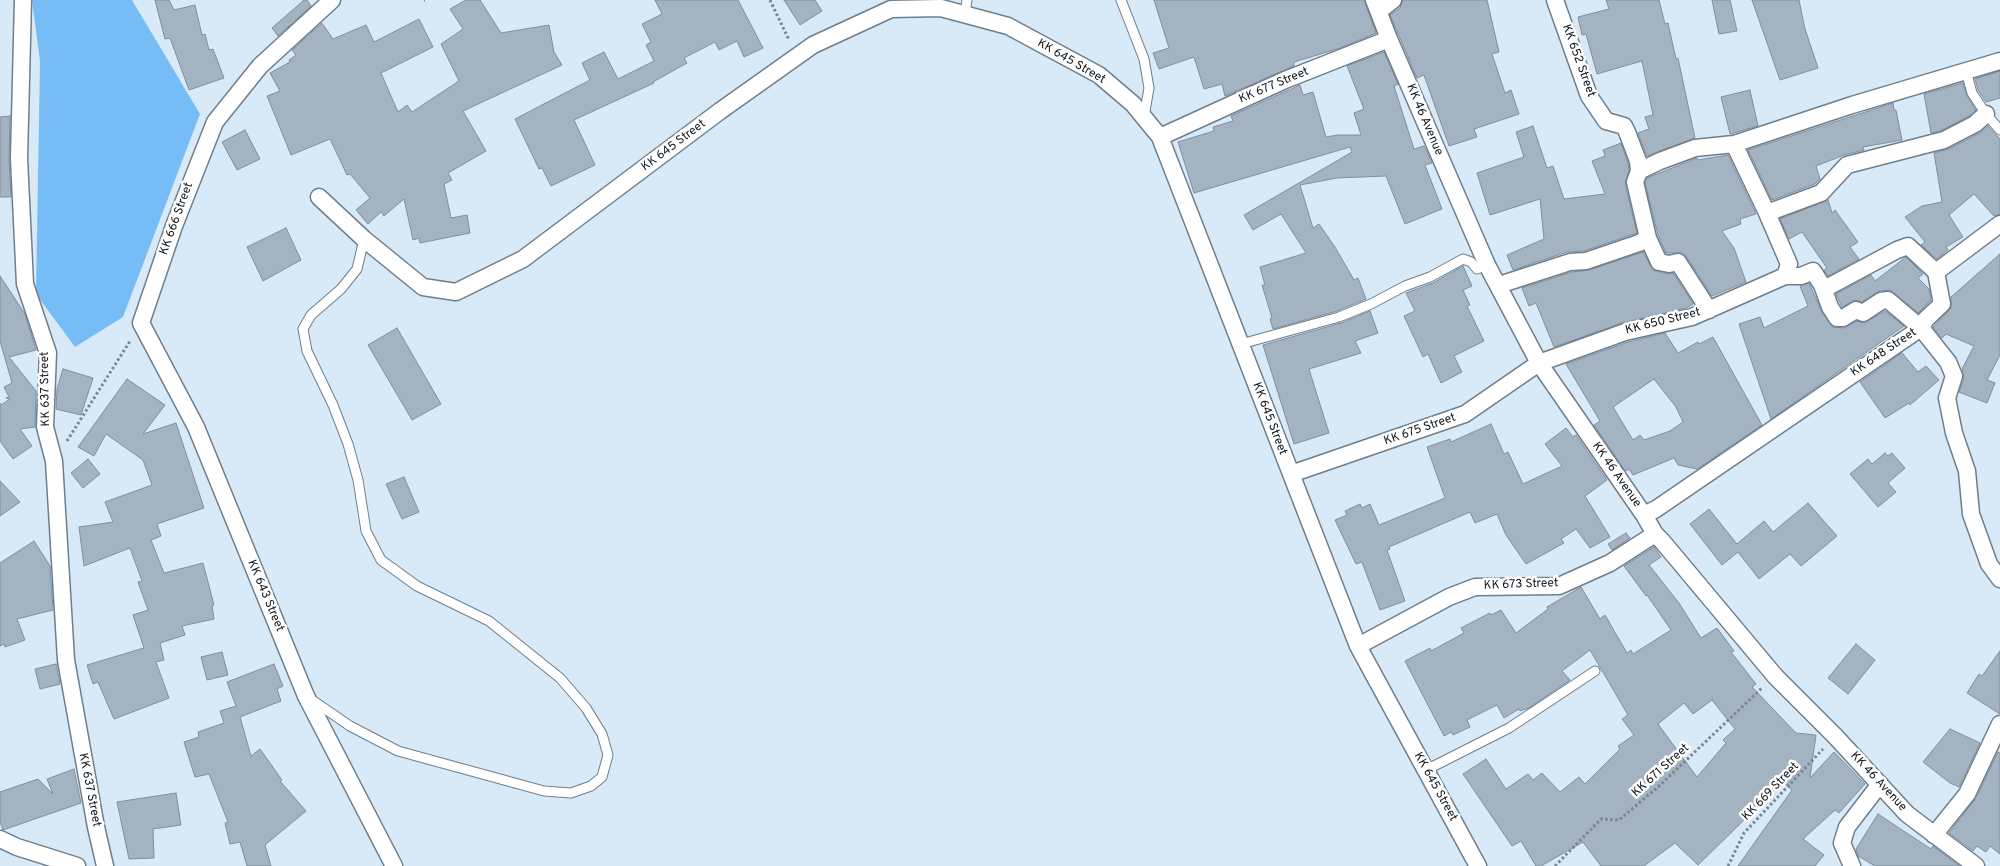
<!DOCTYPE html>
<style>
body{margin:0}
canvas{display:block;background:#d8e9f7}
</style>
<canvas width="2000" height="866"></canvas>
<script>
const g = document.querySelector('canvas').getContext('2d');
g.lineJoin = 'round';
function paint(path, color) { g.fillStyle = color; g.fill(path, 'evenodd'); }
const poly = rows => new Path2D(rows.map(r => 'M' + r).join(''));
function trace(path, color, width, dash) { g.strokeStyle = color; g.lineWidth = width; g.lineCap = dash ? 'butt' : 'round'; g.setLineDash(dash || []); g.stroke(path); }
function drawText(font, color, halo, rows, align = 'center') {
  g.font = font + ' Overpass,sans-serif'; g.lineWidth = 5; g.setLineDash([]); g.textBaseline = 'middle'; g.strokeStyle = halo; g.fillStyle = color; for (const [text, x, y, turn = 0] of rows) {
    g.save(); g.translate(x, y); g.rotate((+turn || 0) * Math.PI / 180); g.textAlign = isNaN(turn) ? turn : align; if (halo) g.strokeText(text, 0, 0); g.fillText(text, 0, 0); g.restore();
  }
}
const forest = poly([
 [32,0,132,0,200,114,123,317,75,347,36,294,40,61]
]);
const building = poly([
 [155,0,169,0,174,10,195,5,202,35,205,34,209,50,213,49,224,78,189,90,170,38,165,39,155,0],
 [304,0,307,0,311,6,278,36,272,28,304,0],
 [466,0,480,0,501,33,549,25,554,52,562,65,463,111,486,151,448,173,452,180,444,184,451,218,467,215,470,233,420,243,419,238,413,240,404,199,384,216,381,212,368,224,356,210,370,198,350,174,347,175,330,139,291,155,267,96,280,91,270,73,290,62,289,60,296,55,292,50,322,23,333,39,366,25,374,42,419,19,433,47,381,73,398,112,407,105,412,112,459,81,441,44,463,29,450,9,466,0],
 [655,0,738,0,763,48,744,57,737,41,719,50,715,42,684,58,687,63,653,82,654,83,574,120,595,165,551,186,542,168,539,169,515,119,590,80,582,63,604,52,618,79,654,61,646,45,651,42,642,24,662,14,655,0],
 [784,0,815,0,822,11,800,25,784,0],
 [1154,0,1364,0,1376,33,1340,48,1294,62,1294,66,1225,96,1222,84,1204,89,1194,57,1159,69,1153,53,1169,48,1154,0],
 [1403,0,1487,0,1499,52,1492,54,1505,93,1511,90,1519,114,1474,129,1477,137,1449,146,1424,75,1417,78,1390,15,1400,8,1403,0],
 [1606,0,1659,0,1665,24,1668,23,1676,59,1678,58,1695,138,1647,156,1638,133,1649,129,1645,117,1653,115,1642,61,1597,74,1586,34,1582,35,1578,17,1609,9,1606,0],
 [1712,0,1730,0,1737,31,1719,34,1712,0],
 [1752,0,1799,0,1805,29,1818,68,1780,80,1752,0],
 [1384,52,1398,84,1394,86,1414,149,1424,146,1432,163,1425,165,1442,209,1405,224,1386,176,1337,178,1300,185,1313,228,1319,224,1335,247,1354,280,1358,278,1366,299,1337,311,1273,329,1270,319,1272,318,1262,285,1265,285,1260,267,1306,253,1281,214,1253,230,1244,215,1352,152,1350,147,1194,193,1178,142,1214,131,1213,127,1233,121,1231,116,1300,85,1303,95,1313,92,1326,137,1338,135,1361,135,1354,113,1364,109,1347,66,1384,52],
 [2000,71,2000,98,1986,102,1978,90,1975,79,2000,71],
 [1963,83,1967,96,1976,110,1969,116,1940,131,1931,133,1924,94,1963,83],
 [1750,90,1758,126,1730,134,1721,97,1750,90],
 [1893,103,1894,110,1896,110,1902,140,1863,147,1864,150,1844,155,1816,166,1820,179,1815,184,1772,200,1748,150,1893,103],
 [10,116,9,158,11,197,0,197,0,117,10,116],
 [1533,126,1547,168,1553,166,1564,199,1605,194,1592,161,1605,156,1603,150,1621,143,1628,163,1629,170,1625,184,1637,233,1584,251,1567,252,1513,270,1507,255,1544,239,1540,199,1490,215,1477,173,1524,157,1516,132,1533,126],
 [1988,126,2000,139,2000,214,1994,216,1974,194,1949,215,1963,237,1946,247,1948,250,1937,259,1921,245,1925,242,1905,217,1922,206,1942,202,1934,153,1949,149,1980,133,1988,126],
 [245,130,260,159,237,170,222,142,245,130],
 [1728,155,1756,214,1740,219,1741,224,1722,231,1734,248,1746,282,1712,296,1686,256,1681,253,1666,253,1658,235,1645,183,1647,178,1697,158,1698,160,1728,155],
 [1828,200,1832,213,1835,210,1858,242,1850,247,1859,259,1828,276,1824,270,1827,268,1802,232,1789,239,1780,219,1828,200],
 [286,228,301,260,263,281,247,247,286,228],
 [1643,252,1653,270,1667,274,1673,273,1693,304,1686,308,1622,323,1554,347,1536,303,1529,306,1522,288,1572,272,1589,270,1643,252],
 [2000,254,2000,355,1987,380,1995,383,1987,403,1959,392,1964,378,1962,369,1974,346,1946,334,1942,338,1933,327,1951,308,1951,297,2000,254],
 [1906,257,1923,274,1918,278,1929,289,1931,300,1918,313,1890,290,1879,291,1862,302,1855,300,1842,307,1836,294,1871,275,1875,281,1906,257],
 [1463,266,1472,286,1463,290,1470,305,1467,306,1484,341,1454,356,1462,372,1441,383,1428,354,1423,357,1404,316,1415,311,1406,293,1433,283,1463,266],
 [0,276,25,314,36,350,9,357,36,391,35,427,20,429,32,446,13,459,0,441,0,403,1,405,10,399,6,398,9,397,4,387,12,383,0,341,0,276],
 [1809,283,1822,312,1833,327,1844,328,1857,321,1864,323,1885,311,1904,326,1771,419,1739,324,1760,317,1764,328,1808,306,1800,286,1809,283],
 [1370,311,1378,333,1355,341,1361,353,1309,369,1329,433,1294,444,1263,345,1341,323,1370,311],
 [397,328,441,404,412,420,368,345,397,328],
 [1665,333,1678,353,1698,342,1699,344,1713,337,1762,425,1697,469,1678,465,1674,458,1633,475,1629,469,1626,471,1623,468,1594,425,1600,421,1566,364,1628,342,1665,333],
 [1654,379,1676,407,1683,422,1670,431,1644,440,1640,435,1633,440,1613,407,1654,379],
 [1902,353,1918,372,1926,366,1939,380,1910,405,1909,403,1885,418,1860,382,1902,353],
 [63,369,93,378,81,415,56,409,57,389,63,369],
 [127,379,165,405,143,434,176,423,204,508,157,524,161,536,151,540,164,573,203,563,214,605,212,606,214,619,182,626,185,635,160,643,164,660,156,662,169,698,114,719,98,682,93,684,87,665,144,648,133,615,148,610,138,582,142,581,130,548,84,566,79,527,113,522,105,502,152,485,143,460,106,434,94,456,78,447,127,379],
 [1491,424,1504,454,1508,452,1523,484,1562,466,1545,444,1566,428,1573,437,1576,435,1607,480,1585,496,1610,537,1590,548,1576,529,1561,539,1564,543,1526,564,1506,535,1497,514,1475,523,1470,512,1389,547,1390,549,1387,550,1405,601,1380,610,1362,562,1356,564,1335,520,1347,515,1345,511,1360,504,1362,508,1370,504,1379,525,1445,498,1427,447,1450,439,1451,442,1491,424],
 [1885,453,1888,456,1892,453,1905,468,1888,483,1896,492,1878,507,1850,474,1868,459,1872,464,1885,453],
 [88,459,100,474,83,488,71,473,88,459],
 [404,477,419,512,402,519,386,484,404,477],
 [0,481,20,502,0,516,0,481],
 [1808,503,1837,536,1801,566,1790,554,1759,579,1738,552,1722,565,1690,524,1709,509,1737,544,1764,521,1773,532,1808,503],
 [1626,533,1630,538,1612,550,1608,544,1626,533],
 [34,541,50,566,53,610,17,619,25,640,5,647,4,644,0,646,0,563,34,541],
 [1654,547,1661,557,1649,565,1679,603,1701,638,1717,628,1734,651,1731,652,1756,684,1752,687,1796,733,1816,735,1810,778,1834,752,1865,784,1839,813,1835,810,1803,839,1824,855,1815,866,1738,866,1792,790,1783,782,1698,865,1675,843,1644,866,1601,866,1583,842,1541,866,1536,866,1521,841,1512,846,1463,774,1486,759,1506,789,1528,774,1533,780,1542,773,1560,792,1579,777,1585,784,1620,749,1618,746,1634,735,1622,719,1628,715,1590,650,1562,671,1570,680,1529,708,1520,711,1519,709,1504,718,1497,705,1467,720,1470,727,1453,735,1451,732,1444,736,1405,661,1430,648,1431,651,1464,633,1461,628,1490,613,1491,615,1501,610,1516,633,1548,609,1547,607,1581,587,1600,619,1605,615,1627,653,1631,650,1633,654,1671,630,1647,595,1646,596,1624,566,1654,547],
 [1712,700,1735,729,1723,740,1726,743,1697,777,1658,724,1684,703,1693,714,1712,700],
 [1856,644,1875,660,1848,694,1828,678,1856,644],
 [2000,651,2000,714,1967,693,1979,674,1982,676,2000,651],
 [222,652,228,675,207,680,201,657,222,652],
 [56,664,60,684,40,689,35,669,56,664],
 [274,664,283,686,277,689,281,701,240,717,251,756,260,749,282,780,280,781,306,811,265,845,271,866,247,866,240,842,230,844,225,823,228,822,209,774,195,777,184,742,199,737,198,732,224,723,220,711,236,706,227,682,274,664],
 [1950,729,1980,743,1959,787,1950,783,1923,762,1950,729],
 [1998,752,2000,753,2000,854,1990,846,1986,852,1977,846,1973,851,1949,833,1976,798,1998,752],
 [74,769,81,803,3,830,0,822,0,792,38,779,53,794,47,779,74,769],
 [176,793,181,825,153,829,154,858,129,859,117,802,176,793],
 [1878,814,1931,849,1933,846,1959,866,1875,866,1858,856,1856,849,1878,814]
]);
const path = poly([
 [424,0,425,0],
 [770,0,789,40],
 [67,441,130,341],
 [1555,866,1601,819,1619,820,1658,787,1762,688],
 [1728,866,1744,833,1823,749]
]);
const service = poly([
 [1121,0,1144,59,1149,88,1144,117],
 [965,14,967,0],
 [1966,71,1972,93,1986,114,2000,130],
 [1241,344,1339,317,1371,304,1405,286,1430,277,1463,259,1471,262,1477,269,1487,265],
 [312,700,350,726,398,751,544,791,571,793,591,786,602,777,608,755,602,734,586,708,560,678,489,621,417,586,381,560,366,531,358,480,348,444,333,405,307,351,303,329,311,315,341,289,357,269,364,239],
 [1426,770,1509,728,1595,671]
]);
const minor = poly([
 [23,0,19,158,25,284,48,353,45,427,54,461,66,660,96,827,105,866],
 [332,0,260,66,215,122,174,226,141,323,196,427,306,696,394,866],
 [1374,0,1389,39,1487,265,1539,363,1644,515,1655,534,1662,541,1775,676,1835,736,1907,814,1976,866],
 [1555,0,1589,96,1606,121,1624,126,1627,132,1638,161,1639,171,1635,182,1648,238,1659,262,1669,264,1678,262,1709,310],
 [1379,11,1393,0],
 [1160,137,1285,80,1389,39],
 [1734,144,1767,213,1789,264,1785,276],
 [1639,171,1660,161,1695,148,1734,144,1852,105,2000,61],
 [319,197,364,239,423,287,456,292,523,259,720,111,813,45,891,9,941,8,1008,26,1099,75,1133,104,1160,137,1358,646,1478,866],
 [1767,213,1821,193,1847,165,1944,140,1975,124,1986,114],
 [1936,272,2000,224],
 [1499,285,1570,262,1586,261,1639,243,1648,238],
 [1822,285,1830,307,1837,318,1843,318,1856,310,1863,313,1881,301,1888,300,1921,328,1948,362,1954,376,1947,398,1954,433,1967,471,1971,514,1989,564,2000,579],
 [1291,474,1465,414,1539,363,1625,332,1692,317,1785,276,1801,276,1813,271,1822,285,1828,287,1897,250,1908,246,1936,272,1942,304,1926,319,1921,328,1656,509,1644,515],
 [1358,646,1449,597,1475,587,1559,586,1610,563,1655,534],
 [1934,835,1967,794,2000,724],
 [0,839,17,847,77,866],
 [1852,866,1842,843,1847,827,1880,784]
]);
const streetNames = [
 ["KK 652 Street",1578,61,70],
 ["KK 645 Street",1071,62,30],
 ["KK 677 Street",1274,86,-23],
 ["KK 46 Avenue",1424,120,67],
 ["KK 645 Street",674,146,-37],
 ["KK 666 Street",177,219,-70],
 ["KK 650 Street",1663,322,-14],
 ["KK 648 Street",1884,353,-34],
 ["KK 637 Street",46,389,-91],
 ["KK 645 Street",1269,419,69],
 ["KK 675 Street",1420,430,-19],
 ["KK 46 Avenue",1616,475,55],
 ["KK 673 Street",1521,585,-2],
 ["KK 643 Street",265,596,67],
 ["KK 671 Street",1661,771,-42],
 ["KK 46 Avenue",1878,782,47],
 ["KK 645 Street",1435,787,61],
 ["KK 637 Street",89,790,79],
 ["KK 669 Street",1771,792,-46]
];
paint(forest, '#76bcf6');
paint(building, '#a3b3c1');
trace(building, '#808f9d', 1);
trace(service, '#6f7e8b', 11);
trace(minor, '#6f7e8b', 19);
trace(path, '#7a8690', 3, [2.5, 2.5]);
trace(service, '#fff', 9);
trace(minor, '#fff', 16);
drawText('12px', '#0f151a', '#fff', streetNames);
</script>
